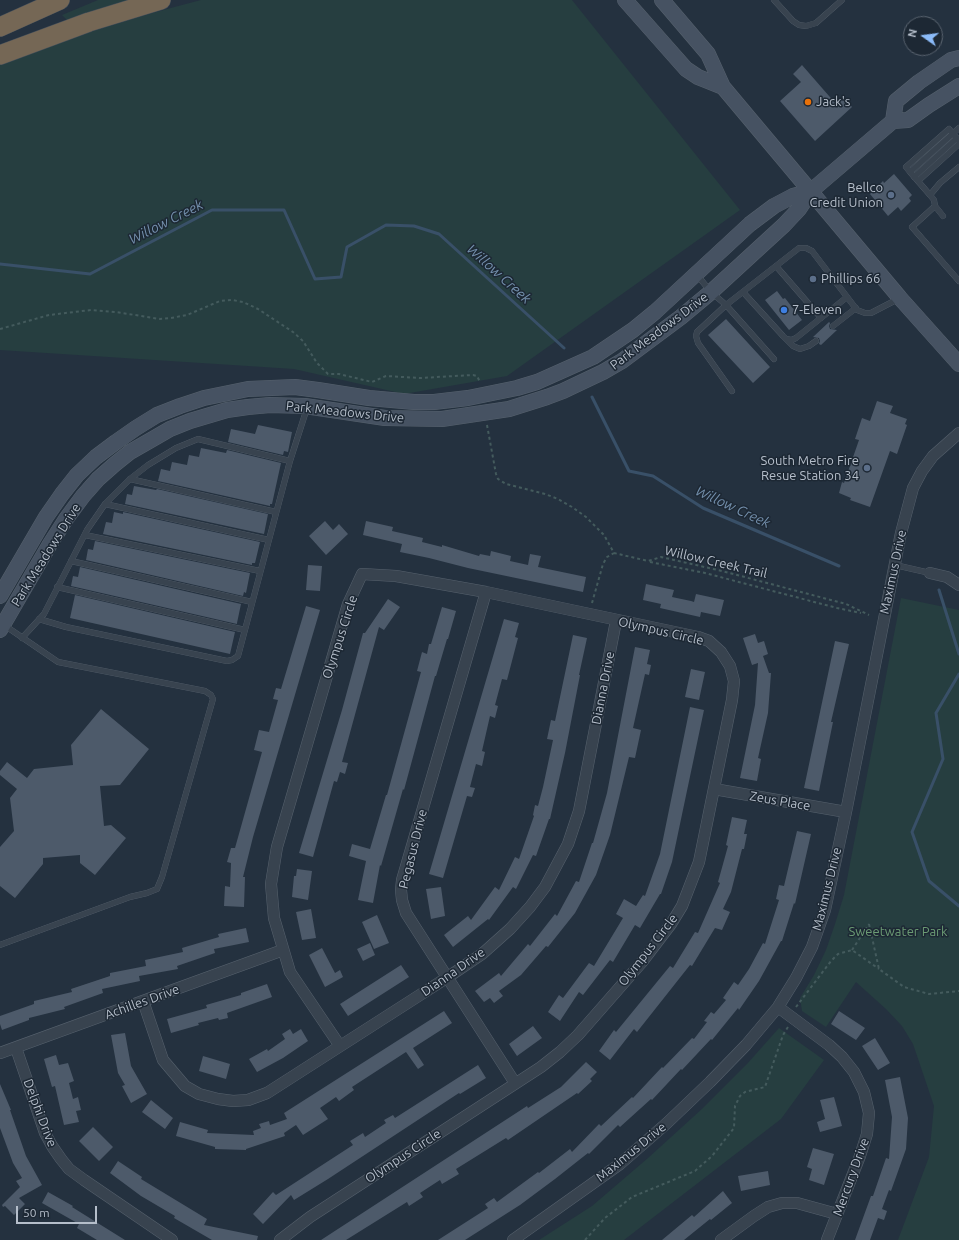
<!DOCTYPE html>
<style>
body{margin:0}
#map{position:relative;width:959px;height:1240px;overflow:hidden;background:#24313f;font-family:Ubuntu,sans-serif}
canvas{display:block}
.north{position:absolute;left:903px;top:16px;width:40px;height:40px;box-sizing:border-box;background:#1d2834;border:1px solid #5a6470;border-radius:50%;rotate:284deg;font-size:11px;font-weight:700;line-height:16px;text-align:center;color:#b5beca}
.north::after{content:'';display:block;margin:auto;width:14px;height:18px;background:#8bbbf9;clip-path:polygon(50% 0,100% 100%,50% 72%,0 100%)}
.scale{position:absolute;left:16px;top:1206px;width:81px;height:18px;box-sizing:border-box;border:2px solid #b5beca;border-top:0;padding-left:5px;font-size:12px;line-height:14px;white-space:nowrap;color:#b5beca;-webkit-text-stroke:3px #1d2834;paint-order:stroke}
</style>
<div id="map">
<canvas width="959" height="1240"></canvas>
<div class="north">N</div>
<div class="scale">50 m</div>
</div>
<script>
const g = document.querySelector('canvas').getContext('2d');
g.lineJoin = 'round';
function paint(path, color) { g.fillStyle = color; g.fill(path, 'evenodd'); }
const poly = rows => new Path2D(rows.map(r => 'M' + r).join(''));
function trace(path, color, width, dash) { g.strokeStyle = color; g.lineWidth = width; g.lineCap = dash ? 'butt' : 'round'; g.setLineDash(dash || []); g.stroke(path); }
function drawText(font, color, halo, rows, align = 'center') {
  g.font = font + ' Ubuntu,sans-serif'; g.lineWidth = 3; g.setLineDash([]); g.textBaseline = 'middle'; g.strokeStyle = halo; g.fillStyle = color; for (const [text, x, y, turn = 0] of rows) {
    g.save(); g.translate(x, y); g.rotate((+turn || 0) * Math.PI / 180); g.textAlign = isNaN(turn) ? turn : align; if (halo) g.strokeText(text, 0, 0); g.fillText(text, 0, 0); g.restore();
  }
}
const green = poly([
 [98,0,130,0,67,20,62,15],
 [201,0,572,0,740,210,507,376,404,394,294,369,0,350,0,65,68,38,152,13],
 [901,598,959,610,959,1240,898,1240,929,1157,934,1106,913,1044,902,1026,886,1009,856,982,826,1027,802,1011,800,998,814,975,826,950,835,924,844,895],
 [779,1028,824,1060,781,1119,624,1240,539,1240,592,1206,648,1158,703,1108,747,1064]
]);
const stream = poly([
 [0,264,90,274,212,210,284,210,315,279,341,277,347,247,386,225,414,226,439,234,564,348],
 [592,397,629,471,653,476,703,508,839,566],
 [939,590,959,654],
 [959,674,936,713,943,759,912,832,929,881,959,906]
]);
const building = poly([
 [802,65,836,104,843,97,852,107,815,141,780,101,801,82,793,74],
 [894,174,912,195,909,198,911,201,901,211,898,207,888,216,870,194,883,181,884,183],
 [777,291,783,299,785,298,802,320,789,330,765,300],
 [726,319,770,367,753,383,708,335],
 [829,322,830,323,829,326,830,329,837,330,821,345,819,344,820,341,819,338,813,337],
 [877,401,893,406,890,413,907,419,905,424,907,425,897,454,890,451,870,507,850,500,851,498,839,493,842,482,844,483,859,440,855,439,862,418,870,421],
 [258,425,292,432,288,452,284,451,283,455,228,442,231,429,255,434],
 [201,448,226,453,227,450,281,463,272,504,270,504,270,506,158,481,161,469,170,471,172,462,187,465,189,455,199,457],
 [134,486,156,490,157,489,268,514,264,534,125,504,127,494,132,495],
 [114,512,123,514,123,512,260,542,255,563,252,563,252,565,103,534,106,522,112,523],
 [325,521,333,530,339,524,348,534,326,555,309,536],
 [366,521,393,527,392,531,423,538,422,542,442,547,442,545,479,556,480,554,490,556,491,551,511,556,510,561,528,565,530,554,541,556,538,567,586,577,583,592,468,568,429,558,400,552,402,544,363,535],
 [95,541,250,573,246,593,244,592,243,596,86,560,88,549,93,550],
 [308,565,322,566,320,591,306,590],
 [80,567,241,604,237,623,237,624,71,586,73,576,78,577],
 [646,584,674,590,672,597,691,601,694,602,696,594,724,600,720,616,701,612,700,617,660,608,661,604,643,600],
 [75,595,235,632,230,654,70,618],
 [388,599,400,607,384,630,379,627,342,762,348,763,345,774,340,772,337,782,334,781,313,857,299,853,342,710,363,633,365,633],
 [306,606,320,610,253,837,243,877,245,877,244,907,224,906,225,886,230,887,231,863,227,862,231,848,235,848,262,752,254,750,259,730,269,732,278,700,273,699,276,688,281,689],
 [442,607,456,611,448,639,447,639,436,676,435,676,404,790,403,789,381,866,380,865,373,903,358,900,366,861,349,856,352,844,370,849,386,795,387,795,421,672,417,671,422,652,427,654,429,644,431,644],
 [504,619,519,623,515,637,518,638,507,680,502,679,495,705,498,706,495,718,490,716,482,751,485,752,482,766,476,764,470,787,475,788,472,797,467,796,443,878,429,874],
 [755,634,758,643,764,641,768,654,763,656,769,673,771,673,768,713,758,758,761,759,757,781,740,778,755,705,758,663,752,665,743,638],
 [573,635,587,638,579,675,580,675,565,753,550,819,549,819,536,856,533,855,516,889,513,887,489,920,488,919,453,947,444,935,468,916,471,920,495,887,499,890,515,857,519,859,534,816,533,815,535,805,538,806,543,787,553,740,547,739,551,720,555,721],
 [835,641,849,644,831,722,833,722,819,791,804,788],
 [635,647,650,650,647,664,651,665,649,675,645,674,633,728,641,730,635,758,629,757,610,835,596,875,575,913,548,947,546,946,521,975,499,991,503,996,494,1003,490,998,484,1002,475,991,499,973,501,976,528,944,530,946,555,914,557,916,576,881,579,882,592,843,593,843,607,793],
 [691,669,705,672,699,700,685,697],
 [690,707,704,710,672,862,661,894,660,894,640,928,635,925,613,962,610,960,583,995,579,992,560,1021,548,1012,559,995,563,998,589,963,594,966,623,918,616,914,624,899,636,906,643,895,645,896,660,854],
 [101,709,149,749,120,785,100,786,104,826,111,825,126,838,95,875,80,863,80,855,43,858,43,864,15,898,0,886,0,847,14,831,10,798,17,789,0,775,0,771,7,762,27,778,34,769,73,765,71,745],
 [732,817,747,820,744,834,747,834,744,849,742,849,731,892,723,909,730,912,722,930,715,928,692,966,690,965,637,1032,634,1029,610,1060,599,1051,614,1030,616,1032,670,966,673,968,695,932,698,933,720,883,718,882,728,846,726,845],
 [797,831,811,834,795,904,794,903,782,941,781,941,759,981,739,1010,738,1008,712,1040,711,1039,682,1070,681,1069,652,1100,651,1099,620,1127,618,1125,589,1154,588,1153,555,1179,520,1205,465,1240,438,1240,488,1208,485,1204,494,1198,497,1202,538,1172,539,1173,570,1149,572,1152,599,1124,601,1126,632,1097,633,1098,662,1067,663,1068,692,1038,694,1039,707,1022,704,1021,711,1012,714,1014,726,1000,723,998,734,982,738,985,749,969,763,943,765,944,779,900,776,899,779,885,784,886],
 [297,869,312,871,308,900,292,897,294,876,296,876],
 [441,887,445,916,431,919,426,889],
 [311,909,316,938,302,940,296,912],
 [377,915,389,943,374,949,362,922],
 [246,928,249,942,214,949,215,953,177,966,178,969,139,976,140,981,102,989,103,993,64,1007,65,1009,29,1018,29,1020,2,1030,0,1024,0,1016,34,1004,34,1001,72,992,71,989,110,976,110,973,146,966,145,960,183,952,182,948,219,937,218,934],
 [370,943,375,955,363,961,357,949],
 [322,948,335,973,340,970,343,977,325,987,309,955],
 [401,965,409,977,348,1016,340,1004],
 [267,984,272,997,227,1013,228,1018,219,1020,218,1018,198,1023,199,1025,171,1033,167,1019,207,1008,206,1005,241,995,241,993],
 [444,1011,452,1023,413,1048,424,1065,418,1069,406,1052,352,1087,354,1090,339,1101,336,1097,320,1108,328,1119,303,1135,296,1125,284,1133,285,1136,246,1149,246,1150,215,1149,215,1147,176,1136,180,1122,208,1130,207,1133,254,1135,253,1131,261,1128,259,1124,269,1121,270,1125,287,1119,284,1113],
 [839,1011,865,1028,856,1040,831,1024],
 [533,1026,542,1038,517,1056,509,1044],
 [290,1029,293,1034,301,1029,308,1041,283,1058,257,1072,249,1059,267,1049,268,1051,285,1039,282,1034],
 [125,1033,131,1066,147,1094,131,1103,122,1086,125,1085,118,1073,111,1035],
 [875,1038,890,1063,878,1070,862,1046],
 [56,1055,59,1065,68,1063,74,1081,69,1083,73,1099,78,1097,81,1110,76,1111,79,1122,64,1125,55,1086,52,1087,44,1059],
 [203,1056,230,1064,226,1079,199,1071],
 [586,1062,597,1072,590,1079,592,1081,578,1094,577,1093,508,1140,506,1138,456,1169,459,1174,442,1184,440,1180,420,1193,423,1197,409,1206,407,1202,346,1240,321,1240,527,1106,528,1108,561,1087],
 [478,1065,486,1078,460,1094,459,1093,328,1179,294,1200,291,1195,263,1224,253,1214,273,1192,276,1195,353,1145,350,1141,363,1133,365,1137,386,1123,384,1120,393,1115,395,1118],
 [900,1077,908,1118,906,1149,891,1191,889,1190,882,1209,887,1211,884,1220,878,1218,870,1240,855,1240,871,1196,873,1196,886,1158,889,1159,892,1117,885,1080],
 [0,1084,11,1110,10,1110,26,1156,42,1185,19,1198,25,1204,14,1215,5,1206,3,1207,2,1205,20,1187,16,1181,22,1178,13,1163,0,1128],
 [834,1097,842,1126,820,1132,817,1122,825,1119,820,1100],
 [151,1100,173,1118,165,1129,142,1112],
 [93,1127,113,1147,99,1161,79,1141],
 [813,1148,834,1154,824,1185,809,1180,812,1169,807,1167],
 [118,1161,142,1177,141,1179,207,1219,204,1225,258,1236,257,1240,212,1240,174,1218,175,1216,141,1196,110,1173],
 [768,1171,770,1185,741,1191,738,1176],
 [723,1191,732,1203,711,1220,710,1219,684,1240,662,1240,692,1215,694,1217],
 [48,1192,73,1206,72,1207,125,1240,97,1240,77,1228,79,1224,42,1203]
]);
const path = poly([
 [0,329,49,315,91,310,116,312,160,319,171,318,187,315,220,301,232,300,243,302,258,309,293,332,303,341,317,363,328,374,339,374,372,382,386,376,420,378,473,375,477,376,480,382],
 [487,425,496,474,498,479,506,484,545,494,558,499,572,507,586,517,604,535,614,553,648,561,661,557,722,571,846,604,869,615],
 [650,562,705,573,837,608,861,613],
 [592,603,603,564,607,557,614,553],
 [869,924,879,969,904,987,929,994,959,991],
 [852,950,869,924],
 [796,1007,831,961,838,954,852,950,879,969],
 [585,1240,605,1218,632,1197,695,1171,712,1156,734,1128,735,1106,740,1096,745,1092,765,1087,783,1035,788,1027]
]);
const service = poly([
 [774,0,793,21,799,25,806,26,816,23,842,0],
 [910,172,906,167,949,129,959,141],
 [914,177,957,138],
 [918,181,959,144],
 [930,195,940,183,959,167],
 [935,206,912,227,959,281],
 [943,216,935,206,934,200,930,195,910,172,959,128],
 [776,266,821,318],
 [697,275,711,292,726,305,774,359],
 [743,292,783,336,786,339,792,340,796,338,847,297],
 [833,326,856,308],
 [786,339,793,346,800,349,809,346,816,341],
 [732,391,698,343,696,336,697,332,726,305,799,248,806,248,812,251,857,310,865,313,871,313,900,298],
 [130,479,276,512],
 [105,504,269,540],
 [85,535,260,571],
 [71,561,252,602],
 [895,565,930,573],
 [57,587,245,630],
 [39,619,66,627,227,661,232,660,238,656,290,461],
 [22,638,44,614,87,530,105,504,130,479,148,465,176,448,198,439,290,461,307,408],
 [0,945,130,897,147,893,157,889,162,877,213,699,211,695,205,691,58,662,4,625]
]);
const minor = poly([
 [930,573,947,577,959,585],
 [486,592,402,880,401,890,402,900,406,913,515,1083],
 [714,789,846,812],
 [143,1001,163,1060,185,1086,199,1094,218,1099,233,1101,248,1100,267,1093,448,977,482,954,510,929,530,907,545,887,568,844,579,811,616,621],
 [778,1007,829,1045,842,1057,854,1072,864,1092,869,1113,867,1134,860,1156,827,1240],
 [16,1048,45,1133,52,1146,61,1159,69,1169,84,1180,172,1240],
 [0,1053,283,950],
 [280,1240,310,1217,541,1067,560,1052,578,1035,642,962,671,924,682,906,699,862,732,700,734,681,730,666,721,652,709,641,698,637,486,592,396,576,362,574,348,604,277,847,271,884,274,918,290,972,340,1046],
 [513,1240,620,1164,667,1123,710,1082,746,1045,778,1007,796,978,812,947,825,910,846,812,901,533,913,488,922,471,933,456,959,433],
 [721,1240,754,1216,768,1207,782,1203,797,1203,837,1214]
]);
const secondary = poly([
 [625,0,686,69,698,77,723,87],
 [662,0,708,54,723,87,900,298,959,364],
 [893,121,896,101,919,82,951,60,959,58],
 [0,596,46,517,62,494,77,475,96,457,116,442,136,428,157,415,180,406,204,398,248,389,295,387,318,390,369,398,414,402,434,402,468,398,517,388,537,382,593,357,633,330,655,312,750,224,774,206,793,196,811,191],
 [0,630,50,544,66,519,83,496,98,479,115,464,130,452,151,440,170,429,190,421,227,410,248,407,270,405,305,406,385,418,442,419,509,409,547,397,563,391,603,372,622,361,681,317,711,292,784,225,799,209,811,191,893,121,908,120,929,105,959,86]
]);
const motorway = poly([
 [0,27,60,0],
 [0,55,89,22,161,0]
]);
const markers = [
 [808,102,4,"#e8710a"],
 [891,195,4,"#5c6f8a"],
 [813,279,4,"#5c6f8a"],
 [784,310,4,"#3f7fe0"],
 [867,468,4,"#5c6f8a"]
];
const poiNames = [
 ["Jack's",816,102],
 ["Bellco",883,188,"right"],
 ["Credit Union",883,203,"right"],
 ["Phillips 66",821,279],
 ["7-Eleven",792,310],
 ["South Metro Fire",859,461,"right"],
 ["Resue Station 34",859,476,"right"]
];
const streetNames = [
 ["Park Meadows Drive",659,331,-37],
 ["Park Meadows Drive",345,412,6],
 ["Park Meadows Drive",46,555,-58],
 ["Willow Creek Trail",716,562,13],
 ["Maximus Drive",893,572,-78],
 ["Olympus Circle",661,631,13],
 ["Olympus Circle",340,637,-72],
 ["Dianna Drive",603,688,-79],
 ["Zeus Place",780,801,10],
 ["Pegasus Drive",413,849,-76],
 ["Maximus Drive",827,889,-76],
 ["Olympus Circle",648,950,-52],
 ["Dianna Drive",453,972,-35],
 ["Achilles Drive",142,1002,-20],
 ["Delphi Drive",40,1113,69],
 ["Maximus Drive",631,1152,-39],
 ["Olympus Circle",403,1156,-33],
 ["Mercury Drive",851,1177,-70]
];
const parkNames = [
 ["Sweetwater Park",898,932]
];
const waterNames = [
 ["Willow Creek",166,222,-27],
 ["Willow Creek",499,274,42],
 ["Willow Creek",733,507,25]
];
paint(green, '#263e40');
trace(stream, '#395068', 3);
paint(building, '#4d5a6a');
trace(service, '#56616d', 6);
trace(minor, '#56616d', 12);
trace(secondary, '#56616d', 16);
trace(motorway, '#434e5a', 20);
trace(path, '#445b5d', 2, [3, 3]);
trace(service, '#38434f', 5.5);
trace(minor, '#38434f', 11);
trace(secondary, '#465262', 15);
trace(motorway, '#756755', 19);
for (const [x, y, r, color] of markers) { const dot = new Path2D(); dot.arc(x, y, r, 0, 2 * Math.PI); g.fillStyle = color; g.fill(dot); trace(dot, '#1d2834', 1.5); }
drawText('13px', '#b5beca', '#1d2834', poiNames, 'left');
drawText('13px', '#b5beca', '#1d2834', streetNames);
drawText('13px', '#6b9b74', '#1d2834', parkNames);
drawText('italic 14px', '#7490ad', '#1d2834', waterNames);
</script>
